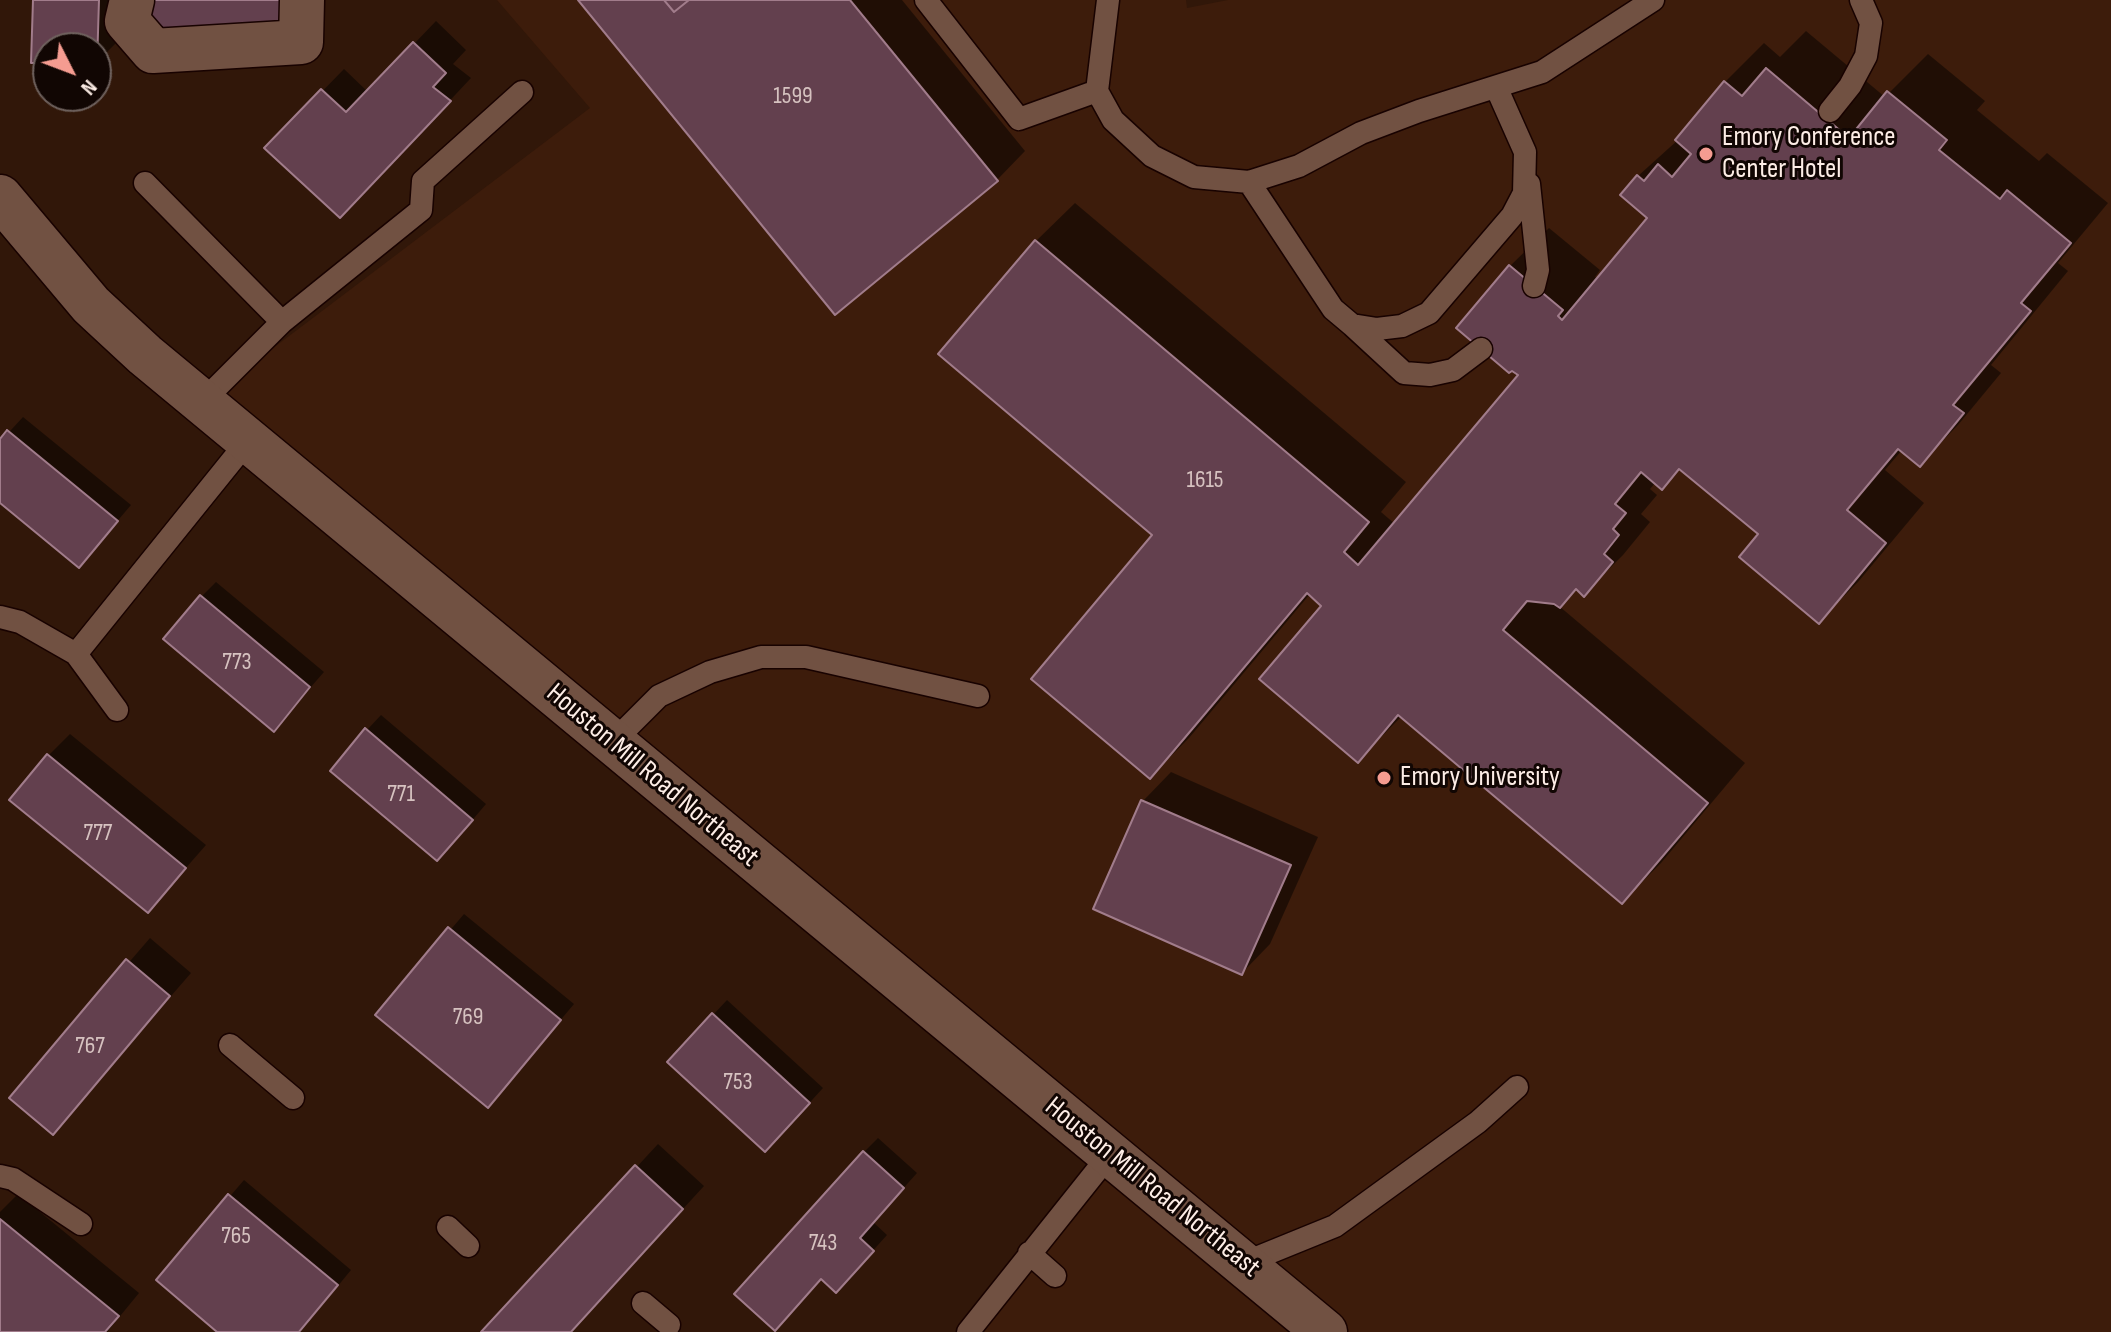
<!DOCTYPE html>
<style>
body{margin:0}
#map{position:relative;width:2111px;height:1332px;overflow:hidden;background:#311709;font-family:"Sofia Sans Condensed",sans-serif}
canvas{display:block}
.north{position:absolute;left:32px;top:32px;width:80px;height:80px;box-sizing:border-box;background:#110603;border:2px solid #6f625e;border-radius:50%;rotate:132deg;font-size:22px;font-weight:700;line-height:32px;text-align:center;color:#fdede6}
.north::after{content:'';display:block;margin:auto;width:28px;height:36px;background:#f59c91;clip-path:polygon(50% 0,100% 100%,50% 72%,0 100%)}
</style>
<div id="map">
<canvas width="2111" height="1332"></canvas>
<div class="north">N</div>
</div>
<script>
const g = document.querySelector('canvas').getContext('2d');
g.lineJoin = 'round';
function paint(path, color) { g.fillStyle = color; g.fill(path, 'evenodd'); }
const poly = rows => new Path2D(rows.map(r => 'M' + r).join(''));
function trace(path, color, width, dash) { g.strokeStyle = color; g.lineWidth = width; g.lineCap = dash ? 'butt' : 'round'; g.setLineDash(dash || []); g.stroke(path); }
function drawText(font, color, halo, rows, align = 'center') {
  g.font = font + ' "Sofia Sans Condensed",sans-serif'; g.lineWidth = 6; g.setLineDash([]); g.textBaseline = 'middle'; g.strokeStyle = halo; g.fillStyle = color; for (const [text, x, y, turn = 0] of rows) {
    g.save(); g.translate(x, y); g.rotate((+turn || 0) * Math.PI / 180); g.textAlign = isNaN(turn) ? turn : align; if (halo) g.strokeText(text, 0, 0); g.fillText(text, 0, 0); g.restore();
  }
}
const built = poly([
 [497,0,1186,0,1187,8,1228,0,2111,0,2111,1332,968,1332,1110,1155,202,402,590,108]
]);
const shadow = poly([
 [35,0,136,0,135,24,96,63,96,48,48,48,48,61],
 [580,0,902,0,1025,151,997,180,835,312],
 [436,21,466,50,453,64,471,78,362,194,267,148,344,69,368,92],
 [1806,31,1885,97,1928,54,1985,101,1977,110,2039,161,2047,153,2108,203,2058,263,2068,271,1991,365,2001,373,1958,425,1920,464,1902,450,1885,470,1924,503,1858,582,1819,621,1761,534,1681,468,1662,487,1656,482,1650,489,1657,495,1641,514,1650,522,1623,555,1584,594,1577,588,1559,606,1745,763,1661,863,1622,902,1402,716,1358,760,1324,606,1310,594,1189,738,1150,777,1155,535,1036,241,1075,203,1406,482,1381,512,1395,524,1520,375,1510,266,1549,228,1600,270,1595,277,1599,279,1650,218,1623,195,1638,176,1679,139,1725,82,1764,43,1780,57],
 [23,417,131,505,79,566,0,500,0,442],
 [216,582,324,672,274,729,201,597],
 [381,715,486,804,452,844,367,730],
 [70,734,206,845,148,911,48,756],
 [1171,772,1318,837,1270,944,1242,973,1143,801],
 [464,914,574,1004,488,1106,378,1015],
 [150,938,191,973,53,1132,12,1098],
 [727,1000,823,1088,780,1135,713,1015],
 [878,1138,917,1173,873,1222,887,1235,850,1276,822,1277,864,1152],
 [658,1144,704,1186,570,1332,484,1332],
 [244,1180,351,1270,300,1332,220,1332,158,1280],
 [18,1194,139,1293,107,1332,0,1332,0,1212]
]);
const building = poly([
 [33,0,99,0,97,65,96,48,48,48,48,63,31,63,33,0],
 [147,0,289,0,288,37,148,40,147,0],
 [578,0,664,0,674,12,689,0,850,0,998,181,835,315,578,0],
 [664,0,689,0,674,12,664,0],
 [413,42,446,73,433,87,451,101,340,218,264,148,321,89,346,112,413,42],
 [1766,68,1849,138,1887,91,1947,140,1939,150,2000,199,2007,190,2071,243,2021,303,2031,311,1953,405,1964,413,1920,467,1898,449,1847,510,1886,543,1819,624,1739,557,1758,534,1679,469,1662,490,1641,472,1615,504,1626,513,1613,529,1619,535,1604,554,1613,562,1584,597,1576,589,1560,608,1554,604,1527,601,1503,630,1708,803,1622,904,1398,715,1358,763,1259,679,1321,606,1307,593,1150,779,1031,679,1152,535,938,354,1035,240,1369,522,1344,552,1358,565,1518,375,1512,371,1509,373,1456,328,1509,265,1563,310,1558,316,1562,320,1647,218,1620,195,1637,175,1644,181,1658,164,1672,177,1691,154,1675,140,1724,81,1742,96,1766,68],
 [7,430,118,521,79,568,0,503,0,439,7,430],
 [200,595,310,687,274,732,163,639,200,595],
 [365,728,473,820,437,861,330,771,365,728],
 [47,754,186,868,148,913,9,800,47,754],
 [1141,800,1291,865,1242,975,1093,909,1141,800],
 [448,927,561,1020,488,1108,375,1015,448,927],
 [126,959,170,996,53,1135,9,1098,126,959],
 [712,1013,810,1103,765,1152,667,1062,712,1013],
 [863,1151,904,1188,860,1238,874,1251,836,1293,821,1279,775,1331,734,1294,863,1151],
 [635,1165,683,1209,571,1332,481,1332,635,1165],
 [228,1194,338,1285,299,1332,217,1332,156,1280,228,1194],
 [0,1219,119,1316,105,1332,0,1332,0,1219]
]);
const lane = poly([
 [926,0,1019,119,1097,91,1108,0],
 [1097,91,1113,120,1152,156,1194,177,1249,182,1299,166,1361,133,1419,111,1542,72,1653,0],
 [1830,111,1850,86,1866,56,1871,23,1861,0],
 [1249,182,1333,309,1352,325,1377,329,1402,326,1429,313,1512,216,1524,193,1525,152,1497,89],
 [145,183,282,322],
 [1529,184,1538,270,1534,286],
 [1353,326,1404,373,1430,375,1453,370,1481,349],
 [202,402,282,322,421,210,423,181,522,92],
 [0,617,20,622,76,654,117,710],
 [76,654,247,442],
 [612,743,659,696,710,672,761,657,806,657,978,696],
 [230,1045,293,1098],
 [0,1176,13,1179,81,1224],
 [448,1227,468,1246],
 [1029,1253,1055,1276],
 [1244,1263,1335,1226,1478,1122,1517,1087],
 [643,1303,669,1325],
 [968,1332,1110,1154]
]);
const street = poly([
 [132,0,127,21,153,51,301,42,302,0],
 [0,197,91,305,145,355,1325,1332]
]);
const markers = [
 [1706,154,8,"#f59c91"],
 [1384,778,8,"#f59c91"]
];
const numberNames = [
 ["1599",793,97],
 ["1615",1205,481],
 ["773",237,663],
 ["771",401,795],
 ["777",98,834],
 ["769",468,1018],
 ["767",90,1047],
 ["753",738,1083],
 ["765",236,1237],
 ["743",823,1244]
];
const poiNames = [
 ["Emory Conference",1722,138],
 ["Center Hotel",1722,170],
 ["Emory University",1400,778]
];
const streetNames = [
 ["Houston Mill Road Northeast",652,776,40],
 ["Houston Mill Road Northeast",1152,1188,39]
];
paint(built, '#3d1c0b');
paint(shadow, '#0007');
paint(building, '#63404e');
trace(building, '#a17c8b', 2);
trace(lane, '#180200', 25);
trace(street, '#180200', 47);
trace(lane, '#715142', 22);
trace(street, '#715142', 44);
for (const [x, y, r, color] of markers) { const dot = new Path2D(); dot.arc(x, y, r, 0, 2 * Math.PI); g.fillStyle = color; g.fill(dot); trace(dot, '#110603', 3); }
drawText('24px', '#d6c2c0', null, numberNames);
drawText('28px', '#fdede6', '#110603', poiNames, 'left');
drawText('28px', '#fdede6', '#110603', streetNames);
</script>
